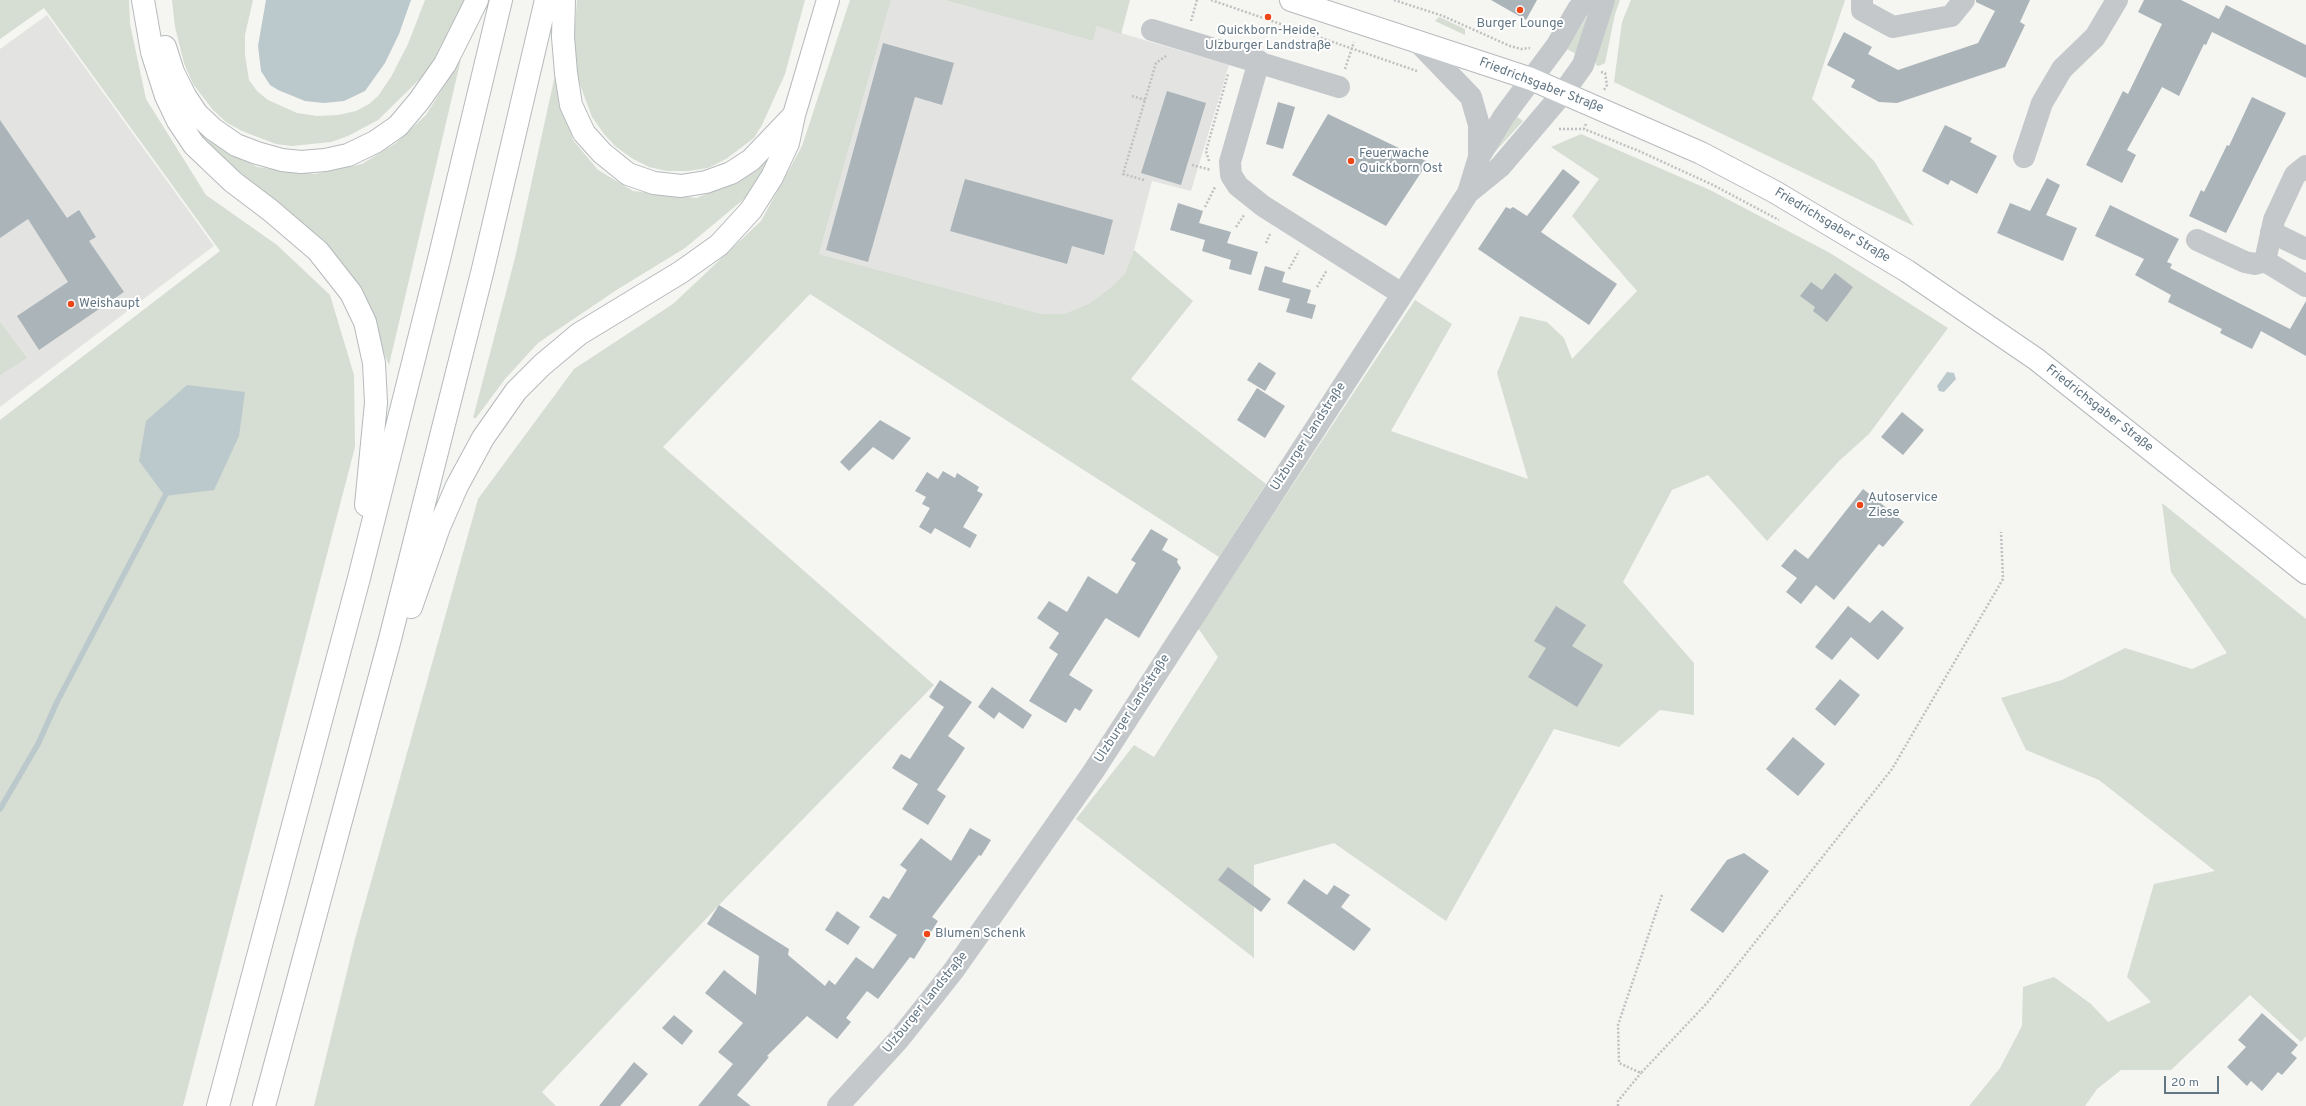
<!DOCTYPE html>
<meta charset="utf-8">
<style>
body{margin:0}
#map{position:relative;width:2306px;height:1106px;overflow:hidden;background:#f5f5f1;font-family:Overpass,sans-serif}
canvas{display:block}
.scale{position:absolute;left:2164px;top:1076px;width:55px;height:18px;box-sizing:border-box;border:2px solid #627684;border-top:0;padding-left:5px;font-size:12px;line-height:14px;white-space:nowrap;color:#627684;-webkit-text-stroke:3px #fff;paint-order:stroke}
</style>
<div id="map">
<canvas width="2306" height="1106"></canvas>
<div class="scale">20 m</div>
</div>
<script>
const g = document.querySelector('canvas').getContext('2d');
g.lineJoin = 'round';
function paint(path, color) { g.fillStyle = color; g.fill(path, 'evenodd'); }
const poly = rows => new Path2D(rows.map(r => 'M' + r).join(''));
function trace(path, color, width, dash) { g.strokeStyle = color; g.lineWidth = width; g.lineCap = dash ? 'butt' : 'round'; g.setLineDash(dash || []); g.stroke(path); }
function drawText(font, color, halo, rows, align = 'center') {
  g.font = font + ' Overpass,sans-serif'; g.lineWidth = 4; g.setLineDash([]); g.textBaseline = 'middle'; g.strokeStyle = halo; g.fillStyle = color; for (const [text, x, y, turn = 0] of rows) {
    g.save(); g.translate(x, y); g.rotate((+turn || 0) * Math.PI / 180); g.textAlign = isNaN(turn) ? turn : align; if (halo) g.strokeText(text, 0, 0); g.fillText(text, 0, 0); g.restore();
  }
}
const built = poly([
 [891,0,944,0,1093,41,1097,26,1229,65,1191,191,1152,181,1134,250,1125,273,1111,287,1090,303,1064,314,1042,314,819,254],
 [47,15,214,246,0,407,0,49]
]);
const green = poly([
 [0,0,129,0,130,24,146,99,206,195,277,245,330,295,354,375,355,447,183,1106,0,1106,0,420,220,251,44,8,0,39],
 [172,0,253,0,245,35,245,55,249,80,257,91,268,100,297,113,317,116,338,115,356,111,369,104,378,96,391,77,408,44,425,0,468,0,451,34,426,73,378,120,348,136,331,142,292,146,276,144,242,131,226,122,213,110,193,84,184,63,175,27],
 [577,0,805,0,785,74,762,125,754,138,726,159,708,168,688,171,667,171,649,167,633,159,615,146,604,134,592,117,578,79,573,49],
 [850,0,891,0,819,254,1042,314,1064,314,1090,303,1111,287,1125,273,1134,250,1193,301,1131,379,1266,484,1219,557,810,294,663,447,934,685,719,905,542,1092,556,1106,314,1106,355,939,478,499,574,369,673,304,761,221,802,146],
 [944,0,1130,0,1121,34,1097,26,1093,41],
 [1613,0,1620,0,1615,14,1605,63,1599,66,1596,65,1595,59],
 [1631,0,1845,0,1812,99,1874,161,1914,226,1614,82,1622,22],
 [1588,15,1576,54,1567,49],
 [1439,17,1465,29,1465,35,1435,21],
 [461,59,389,365,353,281,208,146,188,119,215,142,257,167,315,174,362,164,396,143,426,115],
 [555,75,573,140,598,170,633,191,697,198,746,175,776,148,750,194,685,248,618,289,538,343,505,379,476,418,473,418,515,258],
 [1516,116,1523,121,1495,152,1494,151],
 [1581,134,1710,190,1830,253,1948,328,1869,434,1839,461,1767,541,1708,475,1672,490,1623,582,1694,663,1694,715,1660,710,1619,747,1554,729,1446,921,1334,843,1254,865,1254,958,1076,819,1134,745,1154,757,1218,657,1198,628,1415,300,1452,324,1391,431,1528,479,1497,373,1520,316,1547,322,1564,338,1572,359,1637,291,1572,216,1599,179,1551,147],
 [0,322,27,358,0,375],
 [2162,503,2306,619,2306,1036,2301,1042,2250,995,2171,1070,2121,1070,2097,1089,2085,1106,1969,1106,2000,1068,2022,1026,2023,987,2054,977,2091,1004,2108,1022,2151,1002,2127,977,2154,884,2215,871,2099,780,2026,750,2001,698,2062,680,2125,648,2192,669,2227,653,2171,572]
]);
const water = poly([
 [266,0,411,0,399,34,385,63,365,91,344,101,324,103,305,101,278,90,270,85,261,71,258,46],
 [1947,372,1954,373,1956,379,1944,392,1939,391,1937,386],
 [187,385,245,392,239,436,214,490,165,496,139,461,146,421]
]);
const stream = poly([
 [0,809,38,744,57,702,165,496]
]);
const building = poly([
 [1491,0,1537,0,1526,20],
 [1976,0,2030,0,2020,22,2025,25,2005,67,1897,103,1879,102,1851,87,1855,80,1827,65,1844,32,1872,47,1868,54,1898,70,1978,43,1995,11,1976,2],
 [2144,0,2181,0,2219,19,2226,5,2306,45,2306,78,2212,32,2206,45,2204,44,2179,96,2162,87,2127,150,2136,155,2122,183,2086,165,2123,91,2128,94,2162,24,2138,12],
 [883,43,954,63,942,105,915,97,868,262,826,250],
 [1167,91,1206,103,1181,185,1141,173],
 [2252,97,2286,113,2226,233,2189,216,2201,190,2204,192,2227,145,2229,146],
 [1278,102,1295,107,1283,149,1266,144],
 [1328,114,1428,162,1386,226,1292,175],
 [0,120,67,218,79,210,96,237,89,241,124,292,39,350,17,316,68,282,28,219,0,238],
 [1945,125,1972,138,1970,142,1997,156,1977,194,1951,180,1948,185,1922,171],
 [1563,169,1580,182,1541,232,1617,284,1589,325,1478,249,1506,207,1510,209,1513,207,1527,216],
 [2047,178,2060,185,2046,215,2077,228,2063,261,1997,233,2010,203,2030,211],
 [965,179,1113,220,1104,255,1072,246,1067,264,950,231],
 [1178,203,1203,211,1199,223,1231,232,1227,243,1258,252,1251,275,1229,269,1231,260,1202,251,1205,240,1170,230],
 [2110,205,2179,239,2167,262,2172,264,2170,268,2290,329,2306,301,2306,356,2261,331,2252,349,2220,333,2222,329,2168,302,2171,295,2135,275,2144,259,2095,236],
 [1265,266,1285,272,1282,282,1311,290,1307,303,1316,305,1312,319,1286,312,1290,299,1258,290],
 [1835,273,1853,287,1827,322,1813,311,1815,307,1800,296,1811,282,1822,290],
 [1259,362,1276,373,1265,391,1247,380],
 [1257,388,1285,406,1265,438,1237,420],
 [1902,412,1924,430,1903,455,1881,437],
 [880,420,911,438,893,460,873,447,849,471,840,462],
 [943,471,955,478,957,473,979,487,977,491,983,494,963,527,977,535,970,548,935,528,931,534,919,527,930,508,922,504,926,497,915,491,927,472,938,479],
 [1863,489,1904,522,1883,547,1879,544,1834,600,1816,585,1801,604,1786,592,1797,578,1781,566,1795,549,1808,559],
 [1151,529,1168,539,1162,550,1178,559,1177,562,1181,568,1139,638,1106,618,1105,619,1069,675,1093,690,1080,711,1075,708,1066,723,1029,701,1058,654,1049,648,1059,633,1037,618,1049,601,1067,612,1088,576,1117,594,1136,563,1131,560],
 [1556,606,1586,625,1572,646,1603,665,1577,707,1528,677,1546,648,1534,641],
 [1848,606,1870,623,1882,610,1904,628,1878,660,1851,637,1832,660,1815,647],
 [1840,679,1860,695,1835,726,1815,709],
 [940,680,972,702,948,736,965,748,937,790,946,796,928,825,902,809,918,784,892,768,901,754,910,759,944,707,929,697],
 [992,687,1032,715,1023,729,999,712,994,719,978,707],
 [1793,737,1825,764,1798,796,1766,769],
 [970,828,991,840,981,856,979,855,932,917,938,921,914,959,910,957,878,999,867,991,846,1018,851,1022,837,1039,807,1016,767,1056,769,1057,737,1095,751,1106,698,1106,733,1064,718,1052,743,1023,705,993,724,970,756,995,759,956,707,924,719,905,789,949,788,955,825,986,829,980,835,985,856,957,873,969,897,935,869,917,883,896,889,899,907,870,900,865,921,838,951,861],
 [1744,853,1769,871,1723,933,1690,910,1727,860],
 [1228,867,1271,899,1261,912,1218,880],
 [1304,879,1327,895,1334,885,1350,895,1341,907,1371,929,1354,951,1287,903],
 [837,911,860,927,848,945,825,930],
 [2262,1013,2298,1045,2291,1053,2297,1058,2282,1075,2278,1072,2262,1091,2251,1081,2247,1086,2227,1067,2246,1047,2238,1040],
 [674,1015,693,1031,682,1045,662,1028],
 [634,1062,648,1074,620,1106,599,1106]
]);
const path = poly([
 [1211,0,1417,71],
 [1394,0,1443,16,1510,46,1521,49,1530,48],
 [1191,21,1197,0],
 [1345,69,1354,42],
 [1601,72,1605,73,1607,85,1604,90],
 [1132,96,1145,100],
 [1586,124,1584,129,1639,151,1713,185,1779,220],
 [1559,129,1584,129],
 [1209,161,1206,151,1228,74],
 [1192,165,1211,170],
 [1144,180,1123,174,1156,63,1166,56],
 [1205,207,1215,187],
 [1236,227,1244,215],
 [1266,243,1270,234],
 [1289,269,1299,251],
 [1317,287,1327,270],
 [1662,895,1618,1025,1619,1063,1641,1073,1707,1003,1892,769,2003,579,2001,532],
 [1618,1106,1618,1101,1641,1073]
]);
const minor = poly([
 [1862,0,1862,10,1893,27,1951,16,1964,0],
 [1152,30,1339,87],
 [1417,41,1471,97,1479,125,1479,157],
 [1259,61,1230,162,1231,175,1238,186,1263,206,1402,294],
 [2024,157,2042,103,2062,69,2095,37,2117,0],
 [2306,166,2295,175,2274,220,2265,261,2306,286],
 [1468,193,1500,167,1563,93,1583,65,1604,0],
 [2271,232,2306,249],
 [2197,240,2245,262,2255,264,2265,261],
 [838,1106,900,1038,954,970,1093,772,1468,193,1479,157,1504,116,1557,45,1578,9,1587,0]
]);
const major = poly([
 [1291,0,1531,79,1701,153,1775,192,1907,271,2036,359,2306,573]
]);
const highway = poly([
 [143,0,152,52,166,96,178,121,194,145,233,182,270,210,318,251,351,293,365,322,374,363,376,403,366,505],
 [564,0,563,37,566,73,571,105,584,133,602,153,628,174,654,183,681,186,706,182,731,173,751,160,794,115],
 [165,47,173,72,185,96,197,114,213,129,236,145,257,153,282,160,301,162,325,160,348,155,375,142,398,126,419,101,445,64,477,0],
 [411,607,439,527,457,486,483,438,516,391,542,365,579,334,681,272,719,245,751,210,772,177,788,143,794,115,828,0],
 [218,1106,359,578,440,255,501,0],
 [264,1106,390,639,483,269,546,0]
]);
const markers = [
 [1520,10,4,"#ee4618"],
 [1268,17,4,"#ee4618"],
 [1351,161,4,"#ee4618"],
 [71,304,4,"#ee4618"],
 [1860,505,4,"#ee4618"],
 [927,934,4,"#ee4618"]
];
const poiNames = [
 ["Burger Lounge",1520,24,"center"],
 ["Quickborn-Heide,",1268,31,"center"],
 ["Ulzburger Landstraße",1268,46,"center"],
 ["Feuerwache",1359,154],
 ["Quickborn Ost",1359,169],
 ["Weishaupt",79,304],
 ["Autoservice",1868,498],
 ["Ziese",1868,513],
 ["Blumen Schenk",935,934]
];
const streetNames = [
 ["Friedrichsgaber Straße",1541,86,21],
 ["Friedrichsgaber Straße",1832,226,31],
 ["Friedrichsgaber Straße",2099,409,38],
 ["Ulzburger Landstraße",1309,437,-57],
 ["Ulzburger Landstraße",1133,709,-57],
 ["Ulzburger Landstraße",926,1003,-51]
];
paint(built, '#e3e4e2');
paint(green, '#d6ddd2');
paint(water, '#bbc8cc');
trace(stream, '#bbc8cc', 5.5);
paint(building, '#abb4b9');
trace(major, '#b5babd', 24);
trace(highway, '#b6babd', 24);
trace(path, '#bec0c2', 2.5, [2, 2]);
trace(minor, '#c4c8cb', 22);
trace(major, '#fff', 22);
trace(highway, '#fff', 22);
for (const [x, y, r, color] of markers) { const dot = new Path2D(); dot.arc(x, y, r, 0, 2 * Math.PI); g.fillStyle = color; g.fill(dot); trace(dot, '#fff', 1.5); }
drawText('13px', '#627684', '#fff', poiNames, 'left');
drawText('13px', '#627684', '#fff', streetNames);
</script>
